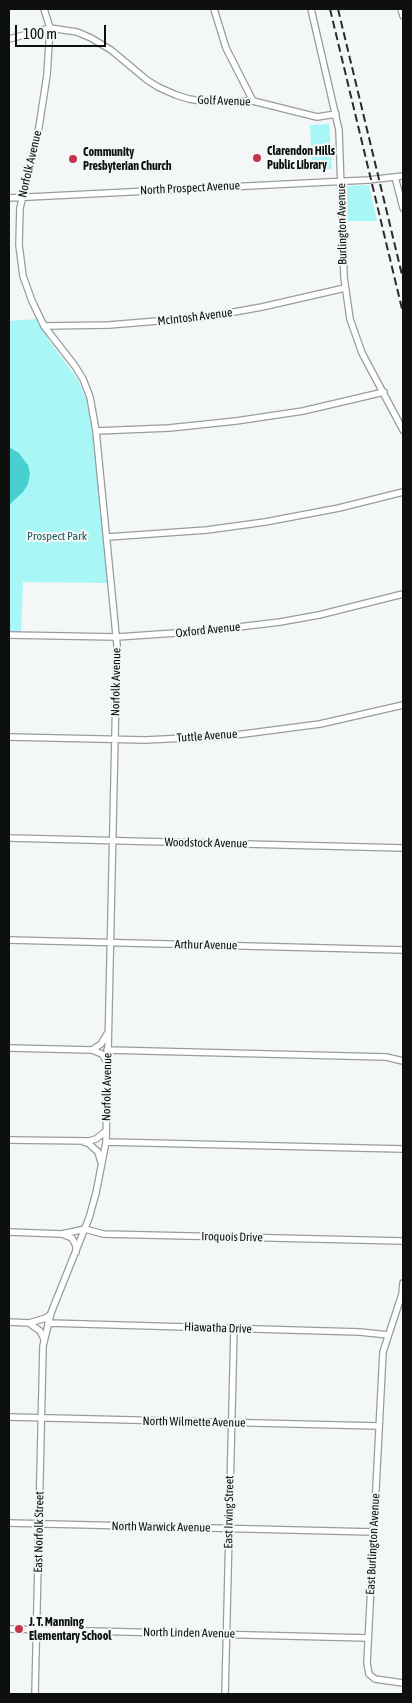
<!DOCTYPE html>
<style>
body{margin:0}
#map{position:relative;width:412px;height:1703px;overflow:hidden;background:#f3f7f7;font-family:"Asap Condensed",sans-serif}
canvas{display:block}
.frame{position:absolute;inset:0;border:10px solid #0e0f0f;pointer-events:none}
.scale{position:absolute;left:15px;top:25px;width:91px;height:22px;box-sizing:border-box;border:2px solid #0e0f0f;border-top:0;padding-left:6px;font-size:15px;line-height:18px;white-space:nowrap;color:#0e0f0f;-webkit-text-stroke:4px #f3f7f7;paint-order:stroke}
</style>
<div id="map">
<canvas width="412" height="1703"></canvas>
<div class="frame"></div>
<div class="scale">100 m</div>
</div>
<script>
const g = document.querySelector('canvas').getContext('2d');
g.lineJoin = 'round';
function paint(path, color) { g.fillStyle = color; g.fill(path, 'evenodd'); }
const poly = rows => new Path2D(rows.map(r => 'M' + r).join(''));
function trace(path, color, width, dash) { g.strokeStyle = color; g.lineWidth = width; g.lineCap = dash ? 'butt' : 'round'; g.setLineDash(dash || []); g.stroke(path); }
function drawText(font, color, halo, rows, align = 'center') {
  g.font = font + ' "Asap Condensed",sans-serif'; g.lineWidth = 4; g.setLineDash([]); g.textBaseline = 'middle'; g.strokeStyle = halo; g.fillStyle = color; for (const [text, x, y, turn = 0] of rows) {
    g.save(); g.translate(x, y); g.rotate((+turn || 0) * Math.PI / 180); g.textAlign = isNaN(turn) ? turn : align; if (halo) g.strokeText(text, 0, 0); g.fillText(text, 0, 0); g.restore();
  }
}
const green = poly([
 [329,124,332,169,312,170,310,125],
 [369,185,377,221,347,221,347,186],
 [36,319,50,342,77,378,86,398,92,428,109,583,23,582,21,631,9,631,9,321]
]);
const water = poly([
 [9,447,19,453,24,460,28,465,30,474,28,484,23,492,9,505]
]);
const minor = poly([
 [214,9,226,48,253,101],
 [311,9,339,130,344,277,350,319,362,353,403,430],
 [401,9,403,16],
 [9,39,50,28,77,32,91,38,111,50,147,80,158,87,176,95,189,99,202,101,253,101,317,117,336,114],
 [395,177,403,208],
 [9,198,368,180,403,176],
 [44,326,109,325,206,317,262,307,345,288],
 [96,431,169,428,236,421,303,411,384,392],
 [108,537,207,530,265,522,339,508,403,492],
 [9,635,117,637,205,631,280,622,319,615,403,594],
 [9,737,145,740,228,736,320,724,403,705],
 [9,838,403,848],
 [9,940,403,950],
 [9,1048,92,1050,101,1044,107,1034],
 [92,1050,102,1054,107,1062],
 [107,1050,386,1057,403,1061],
 [9,1140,89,1141,96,1139,106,1131],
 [84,1142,88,1143,98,1152,101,1162],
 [106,1142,403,1149],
 [9,1232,62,1234,85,1229,103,1234,403,1241],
 [62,1234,72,1238,76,1246,76,1252],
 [403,1283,402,1294,383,1352,367,1663,369,1674,375,1679,403,1683],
 [9,1322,29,1323,46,1318,50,1315],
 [29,1323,40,1331,44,1339],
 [48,1323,360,1332,388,1335],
 [9,1417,378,1426],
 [9,1523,373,1532],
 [9,1629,368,1638],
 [35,1694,43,1346,51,1313,89,1218,96,1193,106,1142,117,645,96,431,90,397,83,379,75,366,44,326,32,301,23,276,19,245,20,208,39,127,47,75,50,28,44,9],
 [225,1694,234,1329]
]);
const rail = poly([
 [330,9,403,313],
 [338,9,403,279]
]);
const markers = [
 [257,158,5,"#c5344d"],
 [73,159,5,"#c5344d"],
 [19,1629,5,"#c5344d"]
];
const streetNames = [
 ["Golf Avenue",224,101,2],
 ["Norfolk Avenue",30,164,-77],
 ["North Prospect Avenue",190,188,-3],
 ["Burlington Avenue",342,224,-91],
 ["McIntosh Avenue",195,317,-7],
 ["Oxford Avenue",208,630,-6],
 ["Norfolk Avenue",116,682,-89],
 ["Tuttle Avenue",207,736,-4],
 ["Woodstock Avenue",206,843,1],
 ["Arthur Avenue",206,945,1],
 ["Norfolk Avenue",107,1087,-89],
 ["Iroquois Drive",232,1237,1],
 ["Hiawatha Drive",218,1328,2],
 ["North Wilmette Avenue",194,1422,1],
 ["East Irving Street",229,1512,-89],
 ["North Warwick Avenue",161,1527,1],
 ["East Norfolk Street",39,1532,-89],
 ["East Burlington Avenue",373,1544,-87],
 ["North Linden Avenue",189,1633,1]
];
const poiNames = [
 ["Clarendon Hills",267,151],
 ["Public Library",267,165],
 ["Community",83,152],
 ["Presbyterian Church",83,166],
 ["J. T. Manning",29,1622],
 ["Elementary School",29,1636]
];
const parkNames = [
 ["Prospect Park",57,536]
];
paint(green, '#a9f6f6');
paint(water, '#48cfd0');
trace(minor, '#989c9c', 8);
trace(minor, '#fff', 5.5);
trace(rail, '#2a2b2b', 2, [8, 4]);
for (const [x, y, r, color] of markers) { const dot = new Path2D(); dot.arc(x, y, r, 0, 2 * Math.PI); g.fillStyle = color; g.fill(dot); trace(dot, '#f3f7f7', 2); }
drawText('12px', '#0e0f0f', '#f3f7f7', streetNames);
drawText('bold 12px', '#0e0f0f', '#f3f7f7', poiNames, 'left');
drawText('12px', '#205859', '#f3f7f7', parkNames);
</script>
